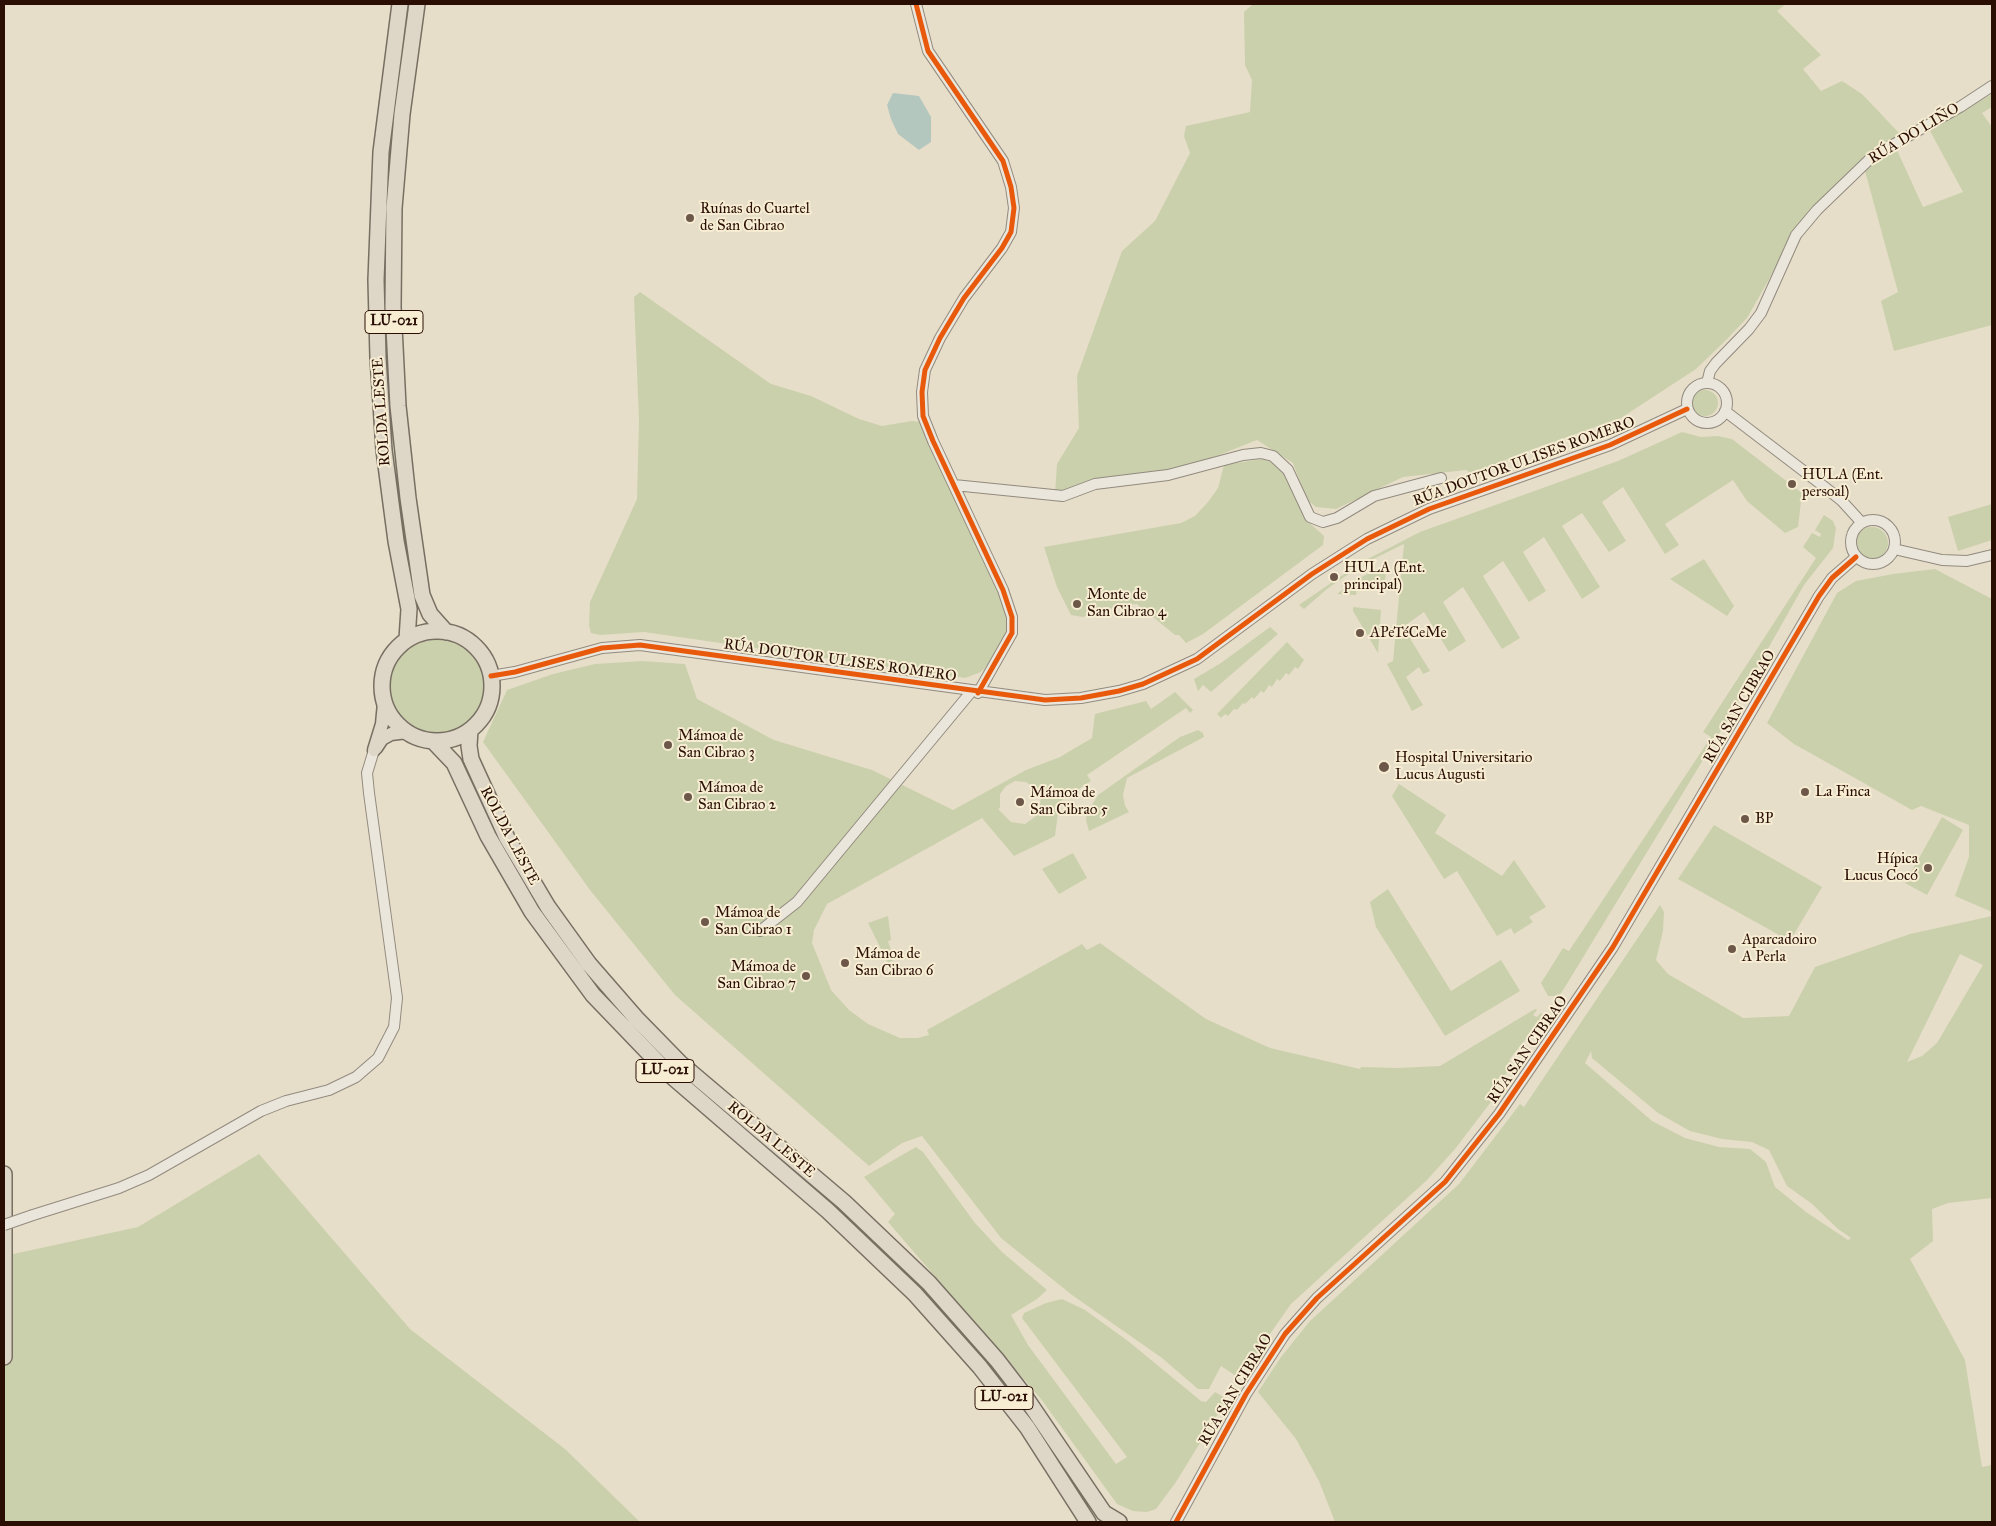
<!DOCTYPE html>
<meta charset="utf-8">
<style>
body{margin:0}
#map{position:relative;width:1996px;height:1526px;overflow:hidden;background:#e6dec9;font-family:"IM FELL Great Primer",serif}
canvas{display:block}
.frame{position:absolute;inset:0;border:5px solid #2a0e04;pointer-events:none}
</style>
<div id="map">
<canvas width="1996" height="1526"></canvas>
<div class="frame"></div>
</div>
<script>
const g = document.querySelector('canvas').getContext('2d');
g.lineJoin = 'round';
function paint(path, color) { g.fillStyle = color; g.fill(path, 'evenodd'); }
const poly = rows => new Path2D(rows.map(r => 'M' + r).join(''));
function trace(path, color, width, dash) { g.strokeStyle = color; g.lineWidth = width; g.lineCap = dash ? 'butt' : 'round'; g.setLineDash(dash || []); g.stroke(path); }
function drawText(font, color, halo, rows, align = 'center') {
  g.font = font + ' "IM FELL Great Primer",serif'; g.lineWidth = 4; g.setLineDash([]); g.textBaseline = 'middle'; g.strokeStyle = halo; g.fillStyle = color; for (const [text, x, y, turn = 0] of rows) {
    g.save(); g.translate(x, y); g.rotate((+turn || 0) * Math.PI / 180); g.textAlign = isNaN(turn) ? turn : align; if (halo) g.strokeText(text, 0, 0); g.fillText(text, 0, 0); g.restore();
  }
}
const green = poly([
 [1253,4,1786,4,1777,11,1821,55,1803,69,1821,91,1842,81,1862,94,1900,134,1873,150,1835,186,1793,237,1747,318,1726,340,1696,369,1621,418,1522,453,1472,474,1466,470,1403,477,1336,509,1316,507,1306,499,1293,463,1257,440,1194,465,1092,482,1055,493,1057,464,1079,428,1077,376,1122,251,1155,221,1190,153,1184,136,1186,126,1250,112,1252,80,1245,65,1244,12],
 [1992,94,1992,107,1982,113,1992,127,1992,325,1894,351,1881,301,1898,292,1865,171,1896,148,1923,207,1963,192,1929,129],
 [640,292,771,384,811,396,859,419,882,426,912,421,922,422,983,554,1008,619,1006,635,992,661,981,672,965,678,644,632,600,635,591,633,589,625,590,602,637,499,639,420,634,297],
 '1692 403a13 13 0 1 1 26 0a13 13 0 1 1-26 0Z',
 [1682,432,1701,437,1718,436,1732,439,1798,490,1802,493,1798,527,1785,533,1747,501,1733,480,1665,524,1679,545,1665,554,1623,487,1602,502,1626,541,1609,552,1582,513,1562,526,1600,587,1582,599,1544,537,1523,552,1546,591,1529,602,1503,561,1483,576,1520,638,1502,649,1463,587,1443,602,1466,641,1449,652,1424,612,1403,627,1430,671,1423,674,1419,667,1406,677,1423,705,1412,711,1387,664,1393,661,1404,544,1363,564,1327,589,1304,609,1299,605,1360,563,1420,532,1618,461],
 [1262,459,1271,462,1283,471,1297,493,1305,519,1324,536,1323,545,1203,634,1186,643,1179,635,1175,635,1137,604,1123,605,1083,617,1071,615,1057,587,1044,547,1181,523,1195,516,1208,502,1218,488,1224,465],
 [1992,504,1992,540,1958,551,1948,517],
 [1824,515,1833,521,1836,528,1833,548,1804,585,1734,709,1565,987,1559,996,1548,996,1541,983,1563,948,1569,951,1711,737,1703,732,1816,558,1803,547,1812,533,1820,537,1821,534,1815,530],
 '1856 543a16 16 0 1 1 32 0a16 16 0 1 1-32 0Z',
 [1704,559,1734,606,1727,616,1670,579],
 [1388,563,1383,590,1357,587,1356,595,1337,594,1356,580],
 [1935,569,1992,599,1992,912,1955,896,1969,857,1969,825,1921,806,1912,810,1794,744,1767,723,1837,593,1856,581,1893,574],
 [1353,607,1381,610,1378,653,1353,611],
 [1270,627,1278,634,1211,692,1203,685,1198,691,1194,679,1221,663],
 '390 687a47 47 0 1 1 94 0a47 47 0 1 1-94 0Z',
 [1287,642,1304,660,1298,669,1295,667,1289,675,1286,673,1280,681,1277,679,1272,687,1269,685,1264,693,1261,691,1254,699,1252,697,1245,704,1243,703,1237,710,1234,709,1228,716,1225,714,1221,718,1217,714],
 [642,661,685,664,697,699,774,740,872,770,953,810,1026,770,1060,757,1092,738,1095,714,1146,701,1151,709,1175,692,1193,710,1190,713,1186,708,1087,775,1091,781,1062,800,1059,805,1055,836,1014,856,982,818,827,904,814,930,812,943,831,990,849,1010,868,1024,900,1038,918,1038,929,1035,927,1030,1082,944,1087,950,1100,943,1206,1019,1270,1048,1360,1069,1361,1067,1398,1068,1440,1066,1535,1009,1537,1010,1533,1015,1537,1017,1541,1013,1544,1016,1509,1060,1513,1064,1496,1087,1500,1090,1455,1149,1427,1180,1291,1304,1239,1378,1221,1366,1209,1389,1198,1389,1162,1358,1072,1295,1001,1238,922,1136,902,1143,869,1166,675,995,590,890,483,742,507,690,553,674,595,664],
 [1015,781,1026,782,1037,790,1039,789,1041,796,1039,814,1025,824,1011,822,998,809,1000,808,1000,794,1006,786],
 [1198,730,1203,733,1204,737,1127,778,1123,795,1125,806,1129,812,1089,831,1086,820,1087,813,1098,795,1180,737],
 [1399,784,1446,815,1435,833,1502,876,1514,860,1546,907,1529,917,1533,922,1514,934,1511,928,1497,936,1457,871,1444,879,1392,796],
 [1942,817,1963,830,1927,895,1905,883],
 [1714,825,1822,887,1790,941,1678,879],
 [1073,853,1087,878,1059,894,1042,869],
 [1388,889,1451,991,1501,960,1520,991,1445,1036,1376,927,1370,902],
 [1660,905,1664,912,1663,931,1656,960,1668,974,1743,1018,1789,1016,1815,967,1910,934,1992,916,1992,1198,1948,1203,1932,1209,1933,1241,1910,1259,1965,1360,1982,1467,1992,1465,1992,1522,1335,1522,1319,1481,1296,1439,1258,1392,1281,1357,1310,1321,1459,1184,1520,1104,1524,1107],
 [1960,954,1983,965,1937,1043,1922,1056,1907,1062],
 [1591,1051,1592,1058,1658,1113,1690,1131,1722,1139,1752,1142,1769,1150,1787,1186,1811,1203,1838,1229,1851,1238,1848,1240,1806,1212,1775,1187,1766,1162,1750,1149,1719,1147,1685,1138,1652,1121,1585,1063],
 [888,916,891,940,888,941,894,960,888,963,868,923],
 [916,1147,923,1152,975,1223,1002,1252,1047,1290,1037,1299,1011,1315,1028,1345,1116,1464,1127,1457,1022,1318,1024,1313,1046,1303,1062,1299,1085,1310,1128,1341,1201,1401,1206,1402,1215,1392,1227,1399,1176,1482,1156,1509,1147,1512,1133,1511,1117,1504,1041,1399,888,1222,895,1214,864,1177],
 [259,1154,410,1329,565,1449,640,1522,4,1522,4,1256,138,1227]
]);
const water = poly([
 [893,93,919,96,931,117,931,142,919,150,898,134,891,119,887,105]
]);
const minor = poly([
 [916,4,928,51,1003,161,1011,187,1014,208,1011,232,1002,248,964,298,940,338,925,370,922,392,923,416,933,441,1003,590,1012,617,1012,633,978,693],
 [1707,383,1710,371,1716,363,1749,329,1761,313,1796,235,1817,210,1873,156,1960,107,1992,86],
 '1687 403a20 20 0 1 1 40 0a20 20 0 1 1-40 0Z',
 [1725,411,1822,485,1841,500,1862,523],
 [954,485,1063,496,1095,484,1168,475,1243,455,1261,453,1273,456,1288,470,1310,517,1323,522,1337,518,1374,496,1441,478],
 '1851 542a22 22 0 1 1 44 0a22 22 0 1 1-44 0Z',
 [1894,549,1942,560,1967,561,1992,555],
 [491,676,515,672,602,648,640,645,1045,700,1081,698,1119,691,1143,684,1197,659,1312,574,1367,539,1429,509,1610,445,1687,409],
 [760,931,797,902,971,692],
 [33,1215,119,1188,149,1175,261,1111,286,1101,329,1090,356,1077,378,1058,394,1027,397,998,369,793,367,773,374,750],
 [1176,1522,1246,1394,1285,1334,1317,1298,1445,1182,1499,1114,1613,947,1819,596,1832,578,1856,557]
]);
const major = poly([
 [376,748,382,739,391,734,407,732],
 [374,750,382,724,384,703]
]);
const highway = poly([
 [400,4,381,152,376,280,378,358,384,450,396,541,409,609,407,639],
 [417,4,402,114,394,208,393,307,398,406,408,498,422,595,430,614,446,632],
 '382 686a55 55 0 1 1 110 0a55 55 0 1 1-110 0Z',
 [470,730,469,746,471,759,507,838,548,907,589,964,636,1018,680,1063,844,1202,929,1283,997,1360,1024,1395,1104,1513,1119,1522],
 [433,741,454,763,488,836,532,912,593,995,668,1073,828,1211,915,1294,980,1367,1027,1427,1088,1522],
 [4,1174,4,1357]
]);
const minorBridge = poly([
 [4,1225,33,1215]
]);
const cycleway = poly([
 [916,4,928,51,1003,161,1011,187,1014,208,1011,232,1002,248,964,298,940,338,925,370,922,392,923,416,933,441,1003,590,1012,617,1012,633,978,693],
 [491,676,515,672,602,648,640,645,1045,700,1081,698,1119,691,1143,684,1197,659,1312,574,1367,539,1429,509,1610,445,1687,409],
 [1176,1522,1246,1394,1285,1334,1317,1298,1445,1182,1499,1114,1613,947,1819,596,1832,578,1856,557]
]);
const markers = [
 [690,218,5,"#6c5749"],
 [1792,484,5,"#6c5749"],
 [1334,577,5,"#6c5749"],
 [1077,604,5,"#6c5749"],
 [1360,633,5,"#6c5749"],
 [668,745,5,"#6c5749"],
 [1384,767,6,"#6c5749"],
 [1805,792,5,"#6c5749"],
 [688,797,5,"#6c5749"],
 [1020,802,5,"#6c5749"],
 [1745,819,5,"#6c5749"],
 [1928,868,5,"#6c5749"],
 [705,922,5,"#6c5749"],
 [1732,949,5,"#6c5749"],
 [845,963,5,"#6c5749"],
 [806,976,5,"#6c5749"]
];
const shields = [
 [394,322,58],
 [665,1071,58],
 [1004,1398,58]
];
const shieldNames = [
 ["LU-021",394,322],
 ["LU-021",665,1071],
 ["LU-021",1004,1398]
];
const streetNames = [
 ["RÚA DO LIÑO",1914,134,-31],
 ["ROLDA LESTE",382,412,-94],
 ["RÚA DOUTOR ULISES ROMERO",1524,462,-20],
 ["RÚA DOUTOR ULISES ROMERO",840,661,8],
 ["RÚA SAN CIBRAO",1740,707,-60],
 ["ROLDA LESTE",509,836,62],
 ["RÚA SAN CIBRAO",1528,1050,-55],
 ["ROLDA LESTE",771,1140,40],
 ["RÚA SAN CIBRAO",1236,1390,-59]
];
const poiNames = [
 ["Ruínas do Cuartel",700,209],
 ["de San Cibrao",700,226],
 ["HULA (Ent.",1802,475],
 ["persoal)",1802,492],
 ["HULA (Ent.",1344,568],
 ["principal)",1344,585],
 ["Monte de",1087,595],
 ["San Cibrao 4",1087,612],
 ["APeTéCeMe",1370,633],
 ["Mámoa de",678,736],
 ["San Cibrao 3",678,753],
 ["Hospital Universitario",1395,758],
 ["Lucus Augusti",1395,775],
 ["Mámoa de",698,788],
 ["San Cibrao 2",698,805],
 ["La Finca",1815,792],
 ["Mámoa de",1030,793],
 ["San Cibrao 5",1030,810],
 ["BP",1755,819],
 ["Hípica",1918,859,"right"],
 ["Lucus Cocó",1918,876,"right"],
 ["Mámoa de",715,913],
 ["San Cibrao 1",715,930],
 ["Aparcadoiro",1742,940],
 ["A Perla",1742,957],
 ["Mámoa de",855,954],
 ["San Cibrao 6",855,971],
 ["Mámoa de",796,967,"right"],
 ["San Cibrao 7",796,984,"right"]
];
paint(green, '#cbd0ac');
paint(water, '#b4c7be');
trace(minor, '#928a7e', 12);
trace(major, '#786f63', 15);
trace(highway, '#786f63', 18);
trace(minor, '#eae6dc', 10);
trace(major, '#ded6c6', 12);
trace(highway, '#ded6c6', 15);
trace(minorBridge, '#928a7e', 12, []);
trace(minorBridge, '#eae6dc', 10);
trace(cycleway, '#e8590c', 5);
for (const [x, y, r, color] of markers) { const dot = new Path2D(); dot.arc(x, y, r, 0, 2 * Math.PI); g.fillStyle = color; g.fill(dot); trace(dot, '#f7edd3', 2); }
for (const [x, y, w] of shields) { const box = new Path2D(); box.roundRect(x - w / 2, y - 11.5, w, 23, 4); g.fillStyle = '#f7edd3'; g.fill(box); trace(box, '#2a0e04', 1); }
drawText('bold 14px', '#2a0e04', null, shieldNames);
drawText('15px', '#2a0e04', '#f7edd3', streetNames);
drawText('15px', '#2a0e04', '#f7edd3', poiNames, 'left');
</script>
